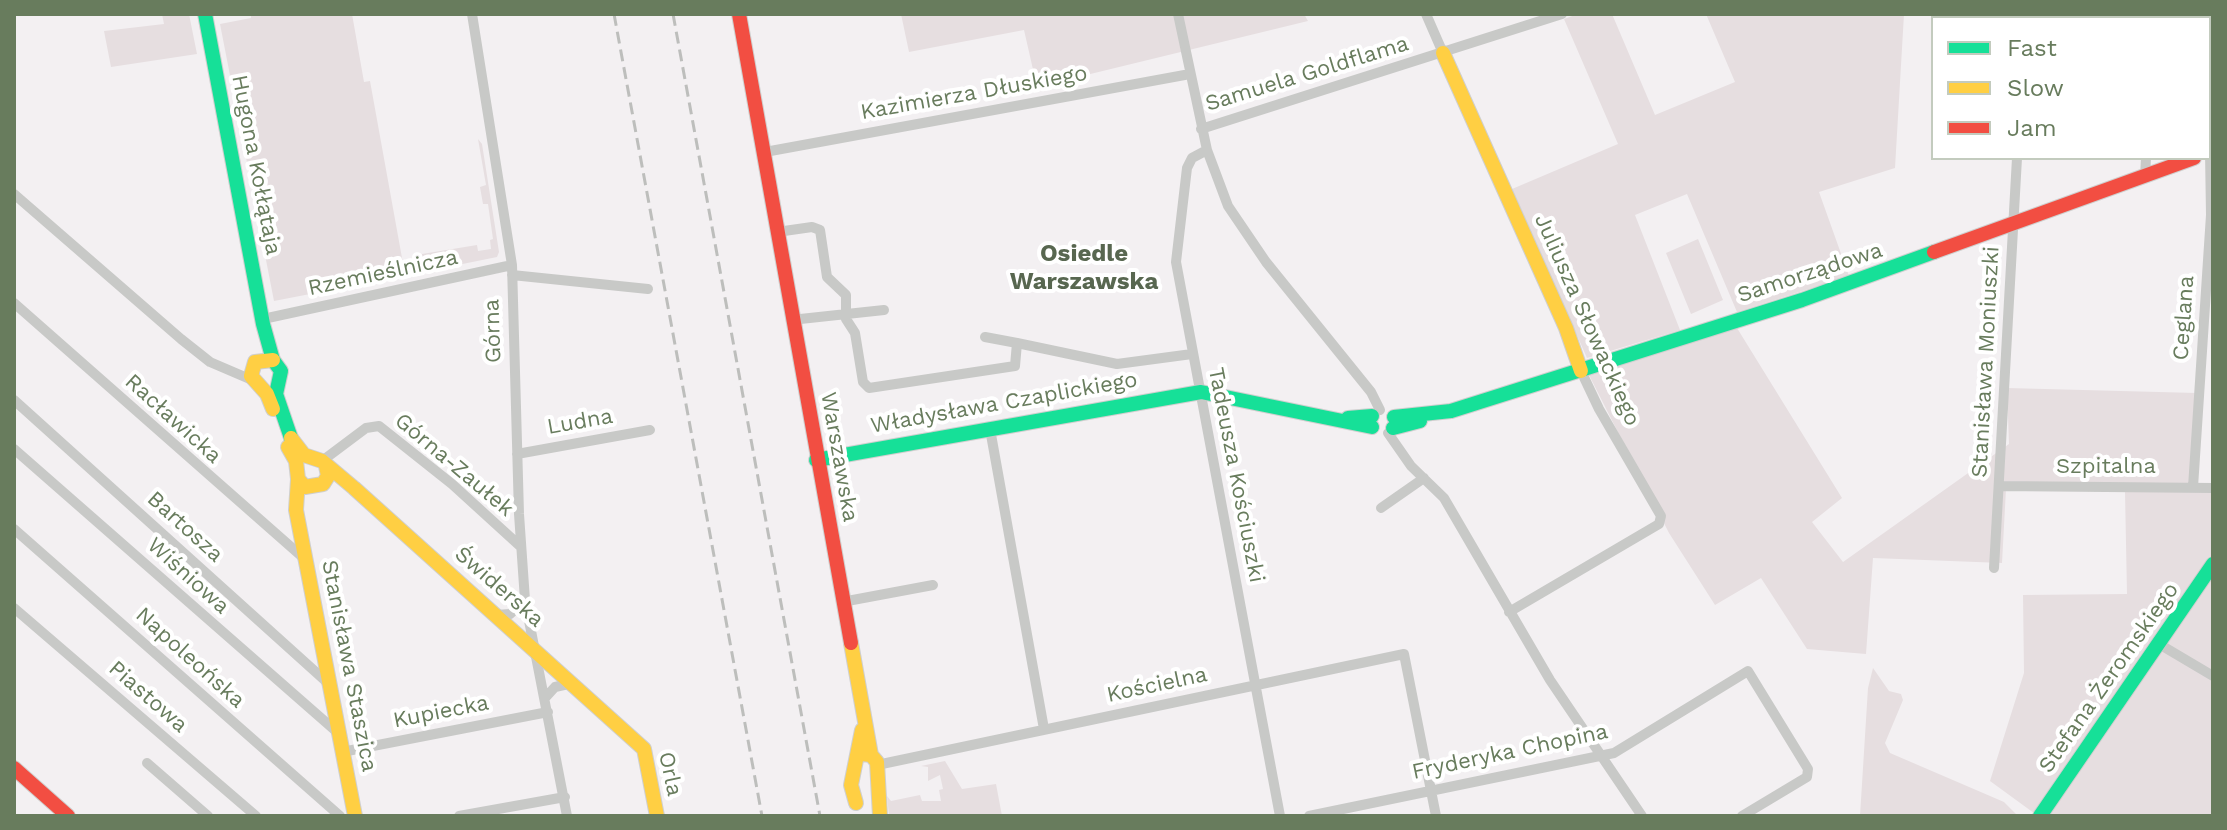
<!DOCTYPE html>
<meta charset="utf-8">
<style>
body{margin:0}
#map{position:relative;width:2227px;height:830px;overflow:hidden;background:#f3f0f2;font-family:"Work Sans",sans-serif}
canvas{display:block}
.frame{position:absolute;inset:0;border:16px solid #687c5d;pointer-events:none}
.legend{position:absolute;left:1931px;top:16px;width:280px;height:144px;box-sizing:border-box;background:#fff;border:2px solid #c3cbbe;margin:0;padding:10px 14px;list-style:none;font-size:24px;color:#687c5d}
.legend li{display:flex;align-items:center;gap:16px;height:40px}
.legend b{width:40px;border:2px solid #c3cbbe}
</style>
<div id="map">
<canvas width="2227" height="830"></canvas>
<div class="frame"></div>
<ul class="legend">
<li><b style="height:10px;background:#16e098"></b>Fast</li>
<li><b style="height:10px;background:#ffcf43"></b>Slow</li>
<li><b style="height:10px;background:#f24e42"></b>Jam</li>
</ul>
</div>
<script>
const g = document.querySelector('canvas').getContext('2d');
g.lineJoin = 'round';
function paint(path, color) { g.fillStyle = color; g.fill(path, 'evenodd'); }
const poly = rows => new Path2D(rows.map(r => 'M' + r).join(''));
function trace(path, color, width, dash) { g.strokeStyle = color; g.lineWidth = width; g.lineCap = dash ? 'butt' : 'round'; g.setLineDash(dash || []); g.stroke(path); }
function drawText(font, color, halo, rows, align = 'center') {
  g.font = font + ' "Work Sans",sans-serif'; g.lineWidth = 8; g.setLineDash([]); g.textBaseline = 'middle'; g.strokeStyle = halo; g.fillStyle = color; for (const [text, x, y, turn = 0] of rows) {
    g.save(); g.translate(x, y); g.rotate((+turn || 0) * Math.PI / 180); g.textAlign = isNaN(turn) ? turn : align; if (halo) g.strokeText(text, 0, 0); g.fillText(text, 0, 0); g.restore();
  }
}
const green = poly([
 [162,14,189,14,197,54,111,67,104,31,164,24],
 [251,14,352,14,364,82,370,81,404,269,403,276,274,301,220,24,251,18],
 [901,14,1304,14,1308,21,1037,87,1024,30,909,52],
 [1578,14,1612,14,1655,115,1735,82,1706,14,1904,14,1895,168,1819,192,1849,276,1737,312,1687,194,1635,215,1680,330,1587,358,1512,189,1618,144,1564,19],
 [478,139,482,144,499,252,497,257,423,272,422,254,477,245,478,251,491,249,490,240,493,239,488,204,483,204,480,187,486,185],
 [1698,239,1723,300,1691,314,1666,253],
 [1737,328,1842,498,1812,522,1843,562,2009,444,2007,388,2197,393,2191,482,2213,485,2213,816,2038,816,1990,781,2024,673,2023,595,2127,594,2125,492,2006,489,2002,563,1873,558,1866,654,1807,649,1761,578,1715,605,1669,533,1589,375],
 [1873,668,1889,691,1901,694,1903,700,1885,743,1890,753,2004,802,2018,816,1860,816,1868,688],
 [945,761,962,789,996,784,1002,816,889,816,887,796,891,801,920,795,922,801,941,801,939,790,943,789,940,775,928,781,928,767,921,766]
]);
const street = poly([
 [472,14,512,265,519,514,525,600,567,816],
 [1178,14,1207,150,1228,206,1266,262,1371,392,1380,410],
 [1426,14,1443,53],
 [2024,18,2024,14],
 [2157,18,2157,14],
 [1201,129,1562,14],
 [1207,150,1192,158,1187,168,1176,262,1280,816],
 [765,152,1190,74],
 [2145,177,2146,158],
 [14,194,181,339,210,362,252,380],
 [777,232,812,227,820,230,827,277,846,295,846,319,855,333,863,382,869,388,1015,366,1017,343,1117,364,1192,354],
 [512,275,648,289],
 [14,303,307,561],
 [263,319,512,265],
 [791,320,884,310],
 [985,337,1017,343],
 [14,400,329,684],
 [990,429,1044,729],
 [1388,433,1411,466,1444,498,1550,680,1642,816],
 [14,449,337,732],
 [517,454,650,430],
 [322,461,366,428,379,426,452,484,520,546],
 [1999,486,2213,488],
 [2193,487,2211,215,2210,152],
 [1381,508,1424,478],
 [14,529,340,816],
 [1994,568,2017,158],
 [842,602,933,585],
 [14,608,256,816],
 [1509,612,1659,524,1661,516,1599,409,1581,371],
 [497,615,510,614,525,600],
 [2159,644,2213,676],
 [545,698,555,687,573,683],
 [342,752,548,712],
 [147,763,208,816],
 [877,765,1404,654,1436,816],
 [459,816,565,797],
 [1309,816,1614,753,1748,671,1808,769,1807,777,1742,816]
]);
const fast = poly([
 [205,14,263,324,273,360,281,371,276,394,291,438],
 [1394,417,1451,411,1802,300,1934,252],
 [1348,418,1372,416],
 [1393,428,1420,421],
 [816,460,1201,392,1372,427],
 [2040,816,2213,564]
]);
const slow = poly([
 [1443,53,1566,328,1581,371],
 [273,360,255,362,251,376,267,394,273,409],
 [291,438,304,455,322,461,354,488,644,749,657,816],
 [288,447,296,461,298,479,305,487,323,484,328,476,326,466],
 [298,479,296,510,355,816],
 [851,643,871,755],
 [862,754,871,755,877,762,880,816],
 [856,803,851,785,862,730]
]);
const jam = poly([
 [739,14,851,643],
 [2209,153,2213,151],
 [1934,252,2194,158],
 [14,768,68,816]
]);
const rail = poly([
 [614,14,762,816],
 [673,14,820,816]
]);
const streetNames = [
 ["Samuela Goldflama",1307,74,-17],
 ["Kazimierza Dłuskiego",974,93,-10],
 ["Hugona Kołłątaja",256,165,79],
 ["Rzemieślnicza",383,273,-12],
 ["Samorządowa",1810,273,-18],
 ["Ceglana",2184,318,-86],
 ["Juliusza Słowackiego",1587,320,66],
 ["Górna",493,331,-92],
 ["Stanisława Moniuszki",1986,362,-87],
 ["Władysława Czaplickiego",1004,403,-10],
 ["Racławicka",173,419,42],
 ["Ludna",580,422,-10],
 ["Warszawska",839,457,80],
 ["Górna-Zaułek",454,465,40],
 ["Szpitalna",2106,467],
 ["Tadeusza Kościuszki",1236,475,79],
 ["Bartosza",185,527,42],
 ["Wiśniowa",188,576,42],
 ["Świderska",499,587,41],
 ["Napoleońska",190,658,42],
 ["Stanisława Staszica",349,666,79],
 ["Stefana Żeromskiego",2109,678,-55],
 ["Kościelna",1157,685,-12],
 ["Piastowa",148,697,41],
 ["Kupiecka",441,712,-11],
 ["Fryderyka Chopina",1510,752,-12],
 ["Orla",670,774,78]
];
const neighbourhoodNames = [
 ["Osiedle",1084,254],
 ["Warszawska",1084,282]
];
paint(green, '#e6dee0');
trace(fast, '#cfcfce', 16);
trace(slow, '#cfcfce', 16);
trace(jam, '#cfcfce', 16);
trace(street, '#c8c9c7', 10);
trace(fast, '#16e098', 14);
trace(slow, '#ffcf43', 14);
trace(jam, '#f24e42', 14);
trace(rail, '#bdbebc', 3, [12, 6]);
drawText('22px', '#687c5d', '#fff', streetNames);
drawText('bold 24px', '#586750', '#fff', neighbourhoodNames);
</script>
